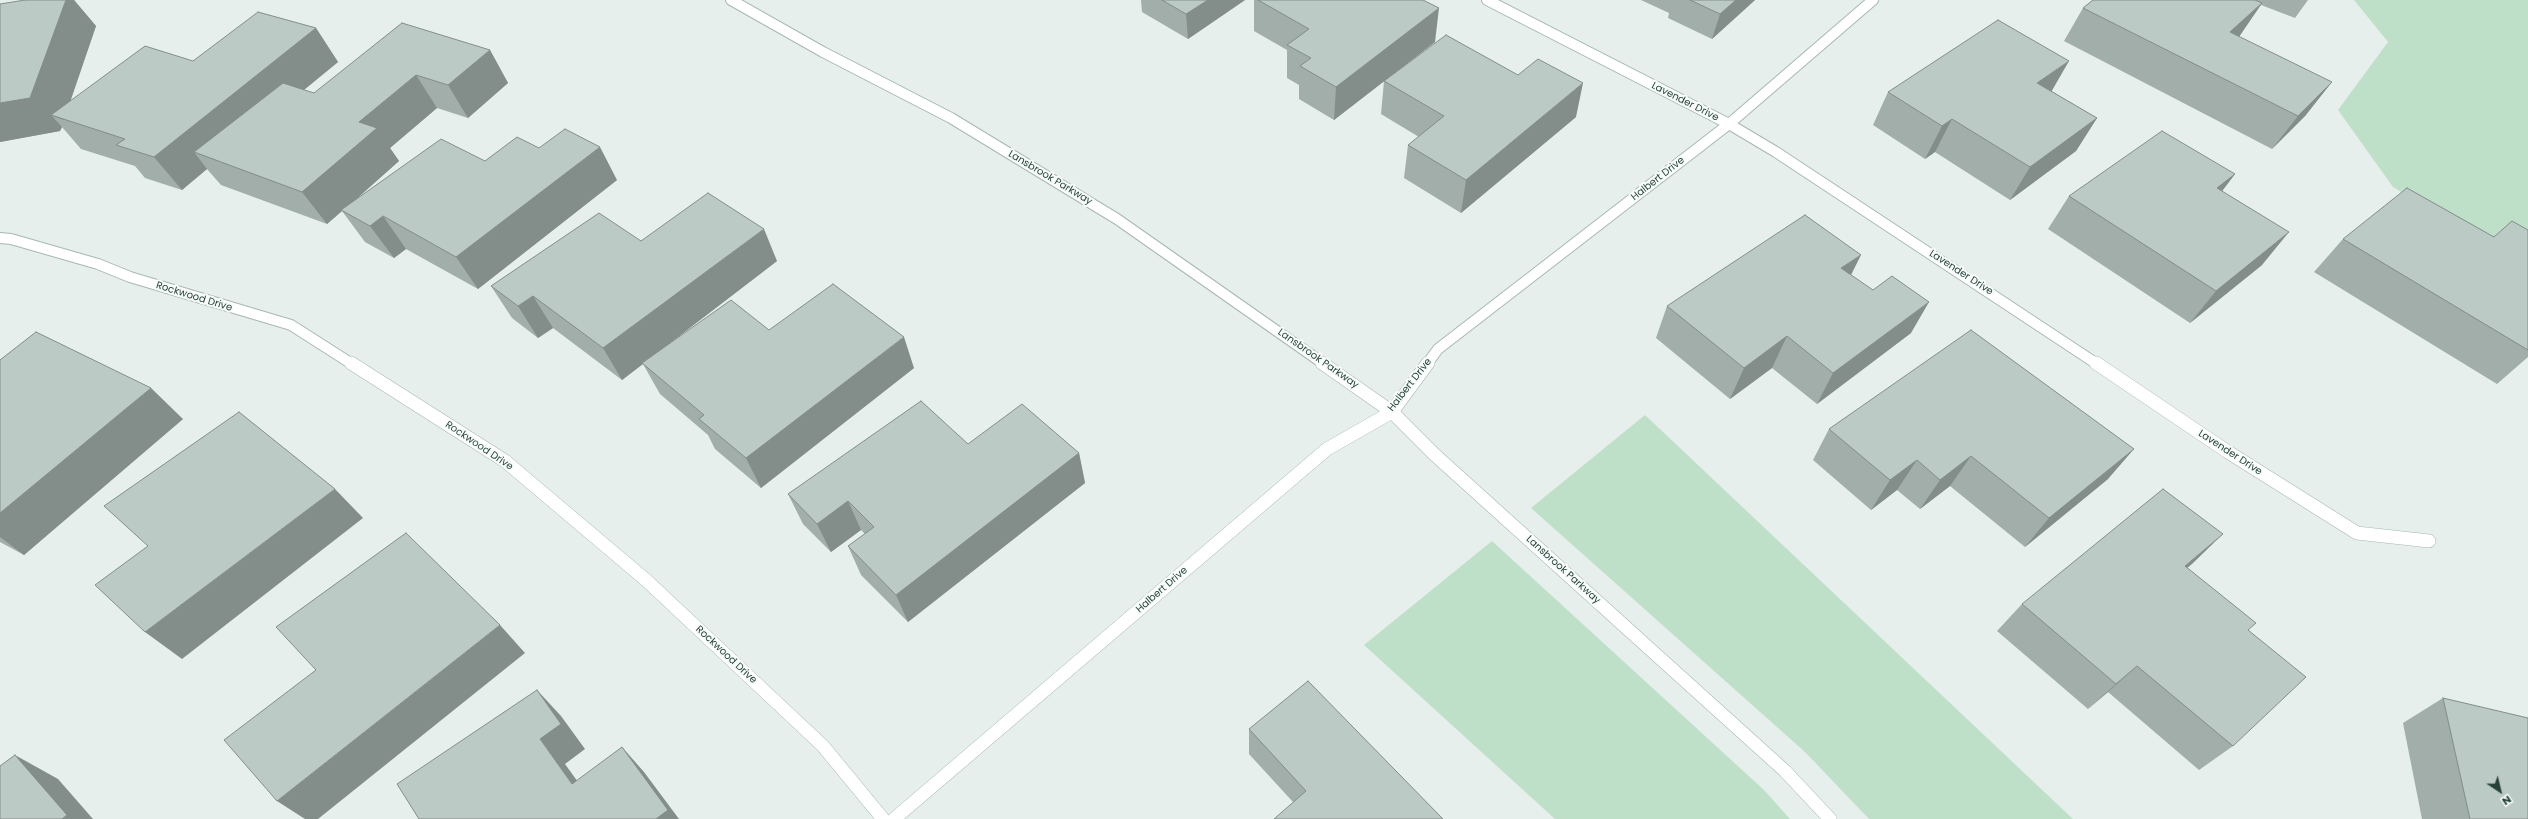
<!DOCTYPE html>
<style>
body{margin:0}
#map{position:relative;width:2528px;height:819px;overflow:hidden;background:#e6efeb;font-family:Poppins,sans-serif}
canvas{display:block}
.north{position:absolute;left:2480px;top:771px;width:40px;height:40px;-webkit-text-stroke:3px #f7fbf9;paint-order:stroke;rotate:145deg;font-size:11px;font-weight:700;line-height:16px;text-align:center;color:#24423a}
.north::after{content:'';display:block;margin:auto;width:14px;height:18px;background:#24423a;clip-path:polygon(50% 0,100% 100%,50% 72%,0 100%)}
</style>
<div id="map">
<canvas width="2528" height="819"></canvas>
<div class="north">N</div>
</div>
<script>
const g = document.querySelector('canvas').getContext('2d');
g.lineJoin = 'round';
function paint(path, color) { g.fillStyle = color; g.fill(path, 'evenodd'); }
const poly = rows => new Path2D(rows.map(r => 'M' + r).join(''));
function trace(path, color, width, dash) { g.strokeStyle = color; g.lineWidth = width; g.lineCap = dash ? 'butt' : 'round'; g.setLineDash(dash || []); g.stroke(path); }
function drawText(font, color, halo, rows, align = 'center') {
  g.font = font + ' Poppins,sans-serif'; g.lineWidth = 4; g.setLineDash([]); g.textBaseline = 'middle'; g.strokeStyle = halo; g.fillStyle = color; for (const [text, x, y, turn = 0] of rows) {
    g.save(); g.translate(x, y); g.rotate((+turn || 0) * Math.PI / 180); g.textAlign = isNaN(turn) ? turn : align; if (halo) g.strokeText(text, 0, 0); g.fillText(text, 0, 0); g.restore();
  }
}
const green = poly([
 [2354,0,2528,0,2528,268,2393,187,2338,110,2388,42],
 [1645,415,2073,819,1869,819,1805,752,1531,508],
 [1492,541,1764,790,1790,819,1555,819,1364,645]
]);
const minorFar1 = poly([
 [1487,0,1729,124,1776,152,2097,364],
 [0,238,11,239,98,264,130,277,291,325,352,364],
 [1427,364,1438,349,1729,124,1873,0]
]);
const minor = poly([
 [351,363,505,461,646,580,823,746,883,819],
 [2096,363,2228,452,2357,533,2429,541],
 [894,819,1327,449,1392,412,1428,363]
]);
const tertiaryFar1 = poly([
 [731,0,823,52,951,118,1117,219,1324,364]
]);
const tertiary = poly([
 [1322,363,1392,412,1435,455,1785,771,1830,819]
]);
const wall = poly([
 [25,0,74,0,96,26,70,101,193,61,316,28,338,62,304,90,314,93,490,50,508,83,468,118,437,108,390,148,399,161,357,198,485,161,539,148,617,180,478,289,406,249,394,258,365,242,342,211,327,224,221,185,207,169,182,190,145,178,135,166,81,149,62,127,60,131,0,142],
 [1141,0,1245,0,1188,39,1142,12],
 [1254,0,1423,0,1435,42,1385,80,1576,117,1461,213,1404,178,1408,145,1419,137,1381,114,1384,81,1334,120,1299,99,1299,85,1287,78,1287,50,1254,31],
 [1641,0,1755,0,1712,39,1668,18,1669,13],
 [2093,0,2308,0,2295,18,2261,5,2239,36,2306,115,2272,149,2064,41,2083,8],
 [2051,91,2097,118,2076,151,2010,200,1935,152,1925,159,1873,125,1888,92],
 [2235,174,2222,191,2262,265,2190,323,2048,229,2069,196],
 [2528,230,2528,357,2497,384,2314,272,2343,239,2494,237],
 [641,241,777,261,657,353,769,330,914,368,761,488,715,449,708,435,660,394,643,364,622,380,553,328,538,338,512,318,491,286],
 [1851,275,1911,333,1817,404,1772,368,1730,399,1656,338,1667,306],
 [0,360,183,419,24,555,0,542],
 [1829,429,2108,479,2025,547,1950,486,1920,509,1897,490,1871,510,1813,460],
 [968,444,1079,453,1085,483,908,622,861,575,848,546,865,534,861,530,831,552,803,524,788,494],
 [2193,563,2187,568,2248,630,2233,746,2199,770,2108,692,2088,709,1997,631,2022,604],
 [2443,698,2528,819,2422,819,2403,723],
 [1249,729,1443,819,1293,802,1249,754]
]);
const shadedWall = poly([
 [66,0,74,0,96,26,64,120,51,115,62,127,60,131,0,142,0,103],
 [1208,0,1245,0,1188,39,1186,14],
 [1736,0,1755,0,1712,39,1720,14],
 [2262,3,2239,37,2230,32],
 [1439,8,1435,42,1334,120,1336,87],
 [316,28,338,62,217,161,194,152,207,169,182,190,154,157],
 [490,50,508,83,468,118,448,85],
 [2069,61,2050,94,2037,83],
 [416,75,437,108,390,148,399,161,343,211,341,210,342,211,327,224,302,192,359,122],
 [2332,82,2306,115,2272,149,2298,116],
 [1583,83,1576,117,1461,213,1466,180],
 [2097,118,2076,151,2010,200,2030,167],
 [1952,119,1935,152,1925,159,1942,126],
 [600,147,617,180,478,289,456,257],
 [2235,174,2210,207,2217,188],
 [383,216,406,249,394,258,370,226],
 [764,229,777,261,622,380,603,348],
 [2289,232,2262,265,2190,323,2216,291],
 [1861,255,1845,287,1841,268],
 [533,296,553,328,538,338,518,306],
 [1929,302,1911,333,1817,404,1833,373],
 [1787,336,1772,368,1730,399,1744,368],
 [904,337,914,368,761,488,746,458],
 [151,388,183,419,24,555,0,537,0,513],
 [2134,449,2108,479,2025,547,2049,518],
 [1079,453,1085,483,908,622,896,595],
 [1971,456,1950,486,1920,509,1940,480],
 [1917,460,1897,490,1871,510,1890,480],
 [335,489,363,518,182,659,145,632],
 [848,501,861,530,831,552,817,524],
 [2223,534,2193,563,2155,595,2185,566],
 [500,625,525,653,318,819,305,819,277,801],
 [2137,666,2108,692,2088,709,2116,684],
 [537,690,561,716,585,749,565,764,596,807,572,784,540,739],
 [622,747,644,772,679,819,656,819],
 [15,755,58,779,93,819,62,819]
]);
const building = poly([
 [25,0,66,0,30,98,0,103,0,4,25,0],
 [1162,0,1208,0,1186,14,1162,0],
 [1258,0,1423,0,1439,8,1336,87,1300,66,1311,58,1287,45,1309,29,1258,0],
 [1690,0,1736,0,1720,14,1690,0],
 [2093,0,2255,0,2262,3,2230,32,2332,82,2298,116,2083,8,2093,0],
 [258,12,316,28,154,157,116,145,125,139,51,115,145,46,193,61,258,12],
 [1998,20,2069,61,2037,83,2097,118,2030,167,1952,119,1942,126,1888,92,1998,20],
 [402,23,490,50,448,85,416,75,359,122,377,128,302,192,194,152,283,83,314,93,402,23],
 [1446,35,1518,75,1538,59,1583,83,1466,180,1408,145,1444,116,1384,81,1446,35],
 [565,129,600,147,456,257,383,216,370,226,341,210,441,139,485,161,517,137,539,148,565,129],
 [2162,131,2235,174,2217,188,2289,232,2216,291,2069,196,2162,131],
 [2407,188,2494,237,2512,221,2528,230,2528,350,2343,239,2407,188],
 [708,193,764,229,603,348,533,296,518,306,491,286,599,213,641,241,708,193],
 [1805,215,1861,255,1841,268,1873,290,1892,276,1929,302,1833,373,1787,336,1744,368,1667,306,1805,215],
 [833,284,904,337,746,458,699,419,704,415,642,363,731,300,769,330,833,284],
 [1971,330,2134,449,2049,518,1971,456,1940,480,1917,460,1890,480,1829,429,1971,330],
 [36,332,151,388,0,513,0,360,36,332],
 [921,401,968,444,1022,404,1079,453,896,595,848,546,874,527,848,501,817,524,788,494,921,401],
 [239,412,335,489,145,632,95,585,148,546,104,506,239,412],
 [2163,489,2223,534,2185,566,2256,623,2248,630,2306,677,2233,746,2137,666,2116,684,2022,604,2163,489],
 [406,533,500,625,277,801,224,740,316,670,276,627,406,533],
 [1308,681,1443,819,1274,819,1306,791,1249,729,1308,681],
 [537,690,561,724,540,739,572,784,622,747,668,810,656,819,419,819,397,784,537,690],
 [2443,698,2528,718,2528,819,2470,819,2443,698],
 [15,755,67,815,62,819,0,819,0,766,15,755]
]);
const streetNames = [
 ["Lavender Drive",1685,102,27],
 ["Lansbrook Parkway",1050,178,31],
 ["Halbert Drive",1658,179,-38],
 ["Lavender Drive",1961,273,33],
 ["Rockwood Drive",194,297,17],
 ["Lansbrook Parkway",1318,359,35],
 ["Halbert Drive",1410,385,-52],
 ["Rockwood Drive",479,446,34],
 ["Lavender Drive",2230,453,33],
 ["Lansbrook Parkway",1563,570,42],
 ["Halbert Drive",1162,590,-41],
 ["Rockwood Drive",726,655,43]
];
paint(green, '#bfe0c8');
trace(minorFar1, '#a8b8b2', 12);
trace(minor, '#a8b8b2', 14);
trace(tertiaryFar1, '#a8b8b2', 12);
trace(tertiary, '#a8b8b2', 14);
trace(minorFar1, '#fff', 10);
trace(minor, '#fff', 13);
trace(tertiaryFar1, '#fff', 10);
trace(tertiary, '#fff', 13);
paint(wall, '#a1aea9');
paint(shadedWall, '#838d89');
paint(building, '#bbcac4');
trace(building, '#838d89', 1);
drawText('10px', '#24423a', '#f7fbf9', streetNames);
</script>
